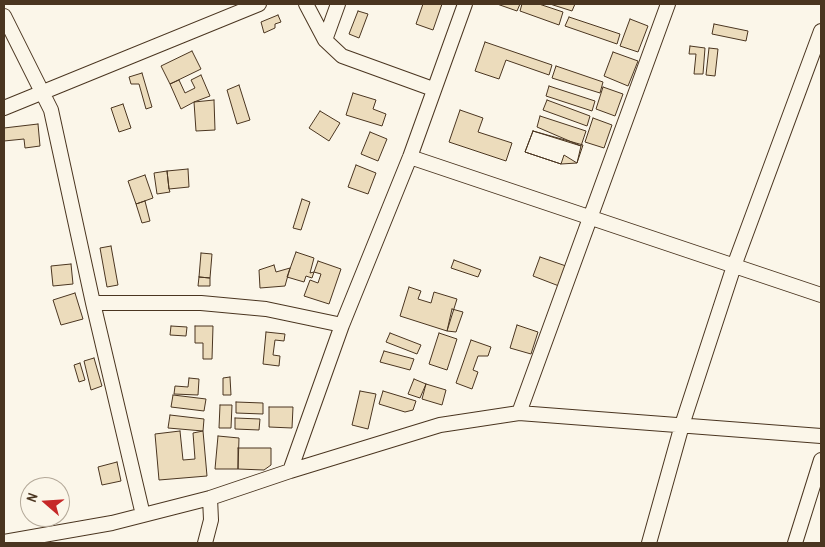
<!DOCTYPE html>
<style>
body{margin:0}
#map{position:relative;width:825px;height:547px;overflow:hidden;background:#fbf6e9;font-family:"Archivo Narrow",sans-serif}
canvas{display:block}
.frame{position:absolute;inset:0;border:5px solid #4a3520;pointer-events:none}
.north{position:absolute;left:20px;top:477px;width:50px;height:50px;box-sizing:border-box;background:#fbf6e9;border:1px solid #b4a999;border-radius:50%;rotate:289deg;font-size:14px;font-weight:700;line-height:20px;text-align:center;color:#4a3520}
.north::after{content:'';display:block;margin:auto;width:18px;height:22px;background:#c62828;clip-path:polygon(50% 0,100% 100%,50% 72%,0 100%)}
</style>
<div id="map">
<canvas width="825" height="547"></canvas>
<div class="frame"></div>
<div class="north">N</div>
</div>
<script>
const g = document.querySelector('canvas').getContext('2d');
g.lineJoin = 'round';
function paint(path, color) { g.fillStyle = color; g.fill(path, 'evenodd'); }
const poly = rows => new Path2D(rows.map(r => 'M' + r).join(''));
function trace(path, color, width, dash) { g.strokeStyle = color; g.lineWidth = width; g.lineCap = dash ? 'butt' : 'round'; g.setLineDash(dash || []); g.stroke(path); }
const building = poly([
 [423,4,442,4,433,30,416,24,423,4],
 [497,4,520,4,517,11,497,4],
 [522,4,539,4,563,12,559,25,520,11,522,4],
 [550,4,575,4,572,11,550,4],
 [358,11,368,14,359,38,349,34,358,11],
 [278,15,281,22,275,24,275,28,264,33,261,22,278,15],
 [569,17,620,34,617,44,565,26,569,17],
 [630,19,648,26,638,52,620,46,630,19],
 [714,24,748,31,746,41,712,34,714,24],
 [485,42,552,65,549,75,506,60,499,79,475,71,485,42],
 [690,46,705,48,703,74,694,74,696,54,689,54,690,46],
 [709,48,718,49,715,76,706,75,709,48],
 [192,51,201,69,170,84,161,66,192,51],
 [613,52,638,61,628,86,604,76,613,52],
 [556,66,603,82,600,93,552,78,556,66],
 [142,73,152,107,146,109,139,84,131,84,129,77,142,73],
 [201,75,210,96,194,102,181,109,170,84,179,80,185,93,195,88,191,80,201,75],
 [239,85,250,120,237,124,227,90,239,85],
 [549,86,595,101,592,111,546,96,549,86],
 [603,87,623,94,615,116,596,109,603,87],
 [353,93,376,100,373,109,386,114,382,126,346,115,353,93],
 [214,100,215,130,196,131,194,102,214,100],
 [547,100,590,116,587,126,543,110,547,100],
 [123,104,131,128,119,132,111,108,123,104],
 [460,110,483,118,478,132,512,143,506,161,449,142,460,110],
 [320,111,340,123,329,141,309,128,320,111],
 [540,116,586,131,581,146,537,127,540,116],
 [593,118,612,125,604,148,585,142,593,118],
 [38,124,40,146,25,148,24,139,4,141,4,128,38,124],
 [533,131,583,145,577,163,564,155,561,164,525,152,533,131],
 [533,131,581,146,577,163,561,164,525,152,533,131],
 [370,132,387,139,378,161,361,154,370,132],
 [356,165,376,173,368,194,348,187,356,165],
 [188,169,189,187,169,189,167,171,188,169],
 [167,171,169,189,170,192,157,194,154,173,167,171],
 [145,175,153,198,136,204,128,181,145,175],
 [302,199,310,202,301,230,293,228,302,199],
 [145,201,150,221,142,223,136,204,145,201],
 [111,246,118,285,107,287,100,248,111,246],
 [296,252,314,258,310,273,314,272,312,278,306,276,304,282,287,277,296,252],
 [201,253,212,254,210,278,199,277,201,253],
 [540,257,566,266,559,286,533,276,540,257],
 [454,260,481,270,478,277,451,268,454,260],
 [318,261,341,269,329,304,304,296,310,280,318,283,321,274,314,272,318,261],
 [71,264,73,284,53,286,51,266,71,264],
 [274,265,276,272,290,268,285,286,260,288,259,270,274,265],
 [199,277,210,278,210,286,198,286,199,277],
 [409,287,421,291,418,299,431,303,434,292,457,299,447,331,400,316,409,287],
 [75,293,83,319,61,325,53,300,75,293],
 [452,309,463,312,456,332,447,331,452,309],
 [517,325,538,332,531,354,510,348,517,325],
 [171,326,187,327,186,336,170,335,171,326],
 [195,326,213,326,212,359,203,359,203,343,195,343,195,326],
 [266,332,285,334,284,341,275,340,273,355,280,356,279,366,263,364,266,332],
 [390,333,421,345,417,354,386,342,390,333],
 [439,333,457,339,447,370,429,364,439,333],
 [471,340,491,347,488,356,478,356,473,370,478,372,472,389,456,383,471,340],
 [384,351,414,359,410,370,380,362,384,351],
 [94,358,102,386,91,390,84,361,94,358],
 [80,363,85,380,79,382,74,365,80,363],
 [230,377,231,395,223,395,223,378,230,377],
 [189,378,199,379,198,395,174,394,175,386,188,387,189,378],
 [414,379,426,384,420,398,408,394,414,379],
 [426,384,446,390,442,405,422,399,426,384],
 [360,391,376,394,368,429,352,425,360,391],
 [383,391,416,401,413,410,405,412,379,404,383,391],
 [173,395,206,399,204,411,171,407,173,395],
 [236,402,263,403,263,414,236,413,236,402],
 [220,405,232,405,231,428,219,428,220,405],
 [269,407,293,407,292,428,269,427,269,407],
 [170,415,204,419,203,431,168,428,170,415],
 [235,418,260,419,259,430,235,429,235,418],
 [180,431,183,460,195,459,193,433,203,431,207,476,159,480,155,434,180,431],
 [218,436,239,438,238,469,215,469,218,436],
 [238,448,271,448,271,465,264,470,238,469,238,448],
 [117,462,121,481,102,485,98,467,117,462]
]);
const minor = poly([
 [306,4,325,40,342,56,433,89],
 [4,16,51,110,93,303,143,515],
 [325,40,338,4],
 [4,108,259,4],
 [410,157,821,295],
 [93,303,201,303,266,309,342,325],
 [519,413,668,4],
 [290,471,342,325,410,157,465,4],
 [4,542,112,523,210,498,290,471,440,425,519,413,821,436],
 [205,543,211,520,210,498],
 [649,543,682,425,734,266,821,31],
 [795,543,821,460]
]);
paint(building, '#ecdcbc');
trace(building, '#4a3520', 1);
trace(minor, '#4a3520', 16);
trace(minor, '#fbf6e9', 14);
</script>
